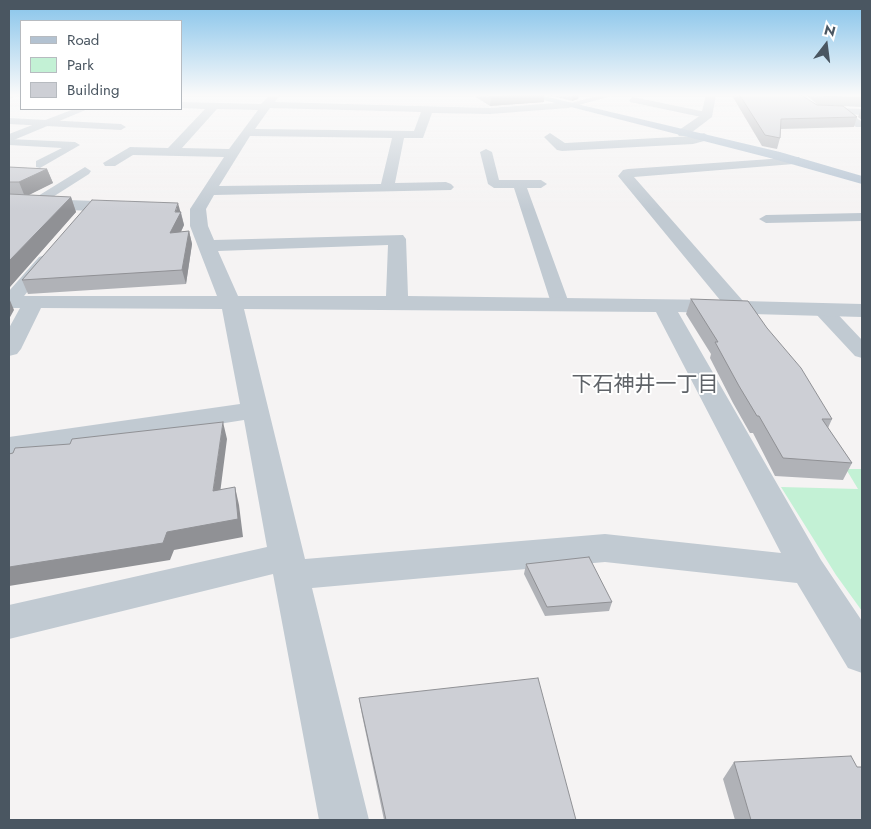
<!DOCTYPE html>
<meta charset="utf-8">
<style>
body{margin:0}
#map{position:relative;width:871px;height:829px;overflow:hidden;background:#f5f3f3;font-family:Jost,sans-serif}
canvas{display:block}
.frame{position:absolute;inset:0;border:10px solid #4a5661;pointer-events:none}
.legend{position:absolute;left:20px;top:20px;width:162px;height:90px;box-sizing:border-box;background:#fff;border:1px solid #b7bbc0;margin:0;padding:6px 9px;list-style:none;font-size:15px;color:#4a5661}
.legend li{display:flex;align-items:center;gap:10px;height:25px}
.legend b{width:25px;border:1px solid #b7bbc0}
.north{position:absolute;left:801px;top:20px;width:50px;height:50px;-webkit-text-stroke:4px #fff;paint-order:stroke;rotate:15deg;font-size:14px;font-weight:700;line-height:20px;text-align:center;color:#4a5661}
.north::after{content:'';display:block;margin:auto;width:18px;height:22px;background:#4a5661;clip-path:polygon(50% 0,100% 100%,50% 72%,0 100%)}
</style>
<div id="map">
<canvas width="871" height="829"></canvas>
<div class="frame"></div>
<ul class="legend">
<li><b style="height:6px;background:#b3c2d1"></b>Road</li>
<li><b style="height:14px;background:#c3f1d5"></b>Park</li>
<li><b style="height:14px;background:#cdcfd5"></b>Building</li>
</ul>
<div class="north">N</div>
</div>
<script>
const g = document.querySelector('canvas').getContext('2d');
g.lineJoin = 'round';
function paint(path, color) { g.fillStyle = color; g.fill(path, 'evenodd'); }
const poly = rows => new Path2D(rows.map(r => 'M' + r).join(''));
function trace(path, color, width, dash) { g.strokeStyle = color; g.lineWidth = width; g.lineCap = dash ? 'butt' : 'round'; g.setLineDash(dash || []); g.stroke(path); }
function drawText(font, color, halo, rows, align = 'center') {
  g.font = font + ' Jost,"Noto Sans JP",sans-serif'; g.lineWidth = 4; g.setLineDash([]); g.textBaseline = 'middle'; g.strokeStyle = halo; g.fillStyle = color; for (const [text, x, y, turn = 0] of rows) {
    g.save(); g.translate(x, y); g.rotate((+turn || 0) * Math.PI / 180); g.textAlign = isNaN(turn) ? turn : align; if (halo) g.strokeText(text, 0, 0); g.fillText(text, 0, 0); g.restore();
  }
}
const green = poly([
 [846,469,862,469,862,611,836,575,781,487,858,489]
]);
const lane = poly([
 [9,95,19,95,9,99,9,95],
 [602,95,615,95,568,108,563,105,602,95],
 [633,97,706,112,711,115,706,118,630,102,629,100,633,97],
 [839,109,845,109,862,122,862,127,856,127,839,113,839,109],
 [9,118,121,124,126,127,121,130,9,124,9,118],
 [9,139,75,142,80,145,40,168,36,167,36,161,62,148,9,145,9,139],
 [486,149,492,152,499,180,541,180,547,184,541,188,527,188,569,303,567,307,560,309,553,307,551,303,514,188,494,188,488,184,480,152,486,149],
 [85,167,91,171,89,174,37,207,27,207,25,204,85,167],
 [862,213,862,221,766,223,759,219,766,215,862,213],
 [45,255,53,260,16,306,9,307,9,291,39,257,45,255],
 [822,303,829,305,862,340,862,358,855,356,815,313,813,309,815,305,822,303]
]);
const street = poly([
 [270,95,280,95,275,102,490,108,568,102,573,105,568,108,490,114,432,113,423,138,404,138,395,183,446,182,451,184,454,187,451,190,214,195,206,209,208,226,214,240,403,235,406,239,408,296,720,300,618,176,623,170,628,169,799,157,801,160,794,164,634,177,743,301,862,304,862,317,678,312,821,560,862,621,862,673,848,668,797,583,605,562,312,588,369,820,319,820,273,574,9,639,9,605,267,547,244,420,9,457,9,437,240,404,222,309,41,308,21,349,17,354,9,356,9,328,20,308,9,308,9,296,217,296,190,226,190,209,224,157,133,155,115,166,105,166,103,163,130,147,168,148,205,109,181,108,181,102,261,104,270,95],
 [270,108,421,112,414,131,255,129,270,108],
 [217,109,258,110,229,149,182,148,217,109],
 [250,136,392,138,381,184,219,186,250,136],
 [388,245,386,296,238,296,218,251,388,245],
 [244,309,656,312,781,553,605,534,305,559,244,309],
 [706,95,716,95,712,117,687,136,679,136,677,133,679,130,701,115,706,95],
 [793,95,803,95,817,107,862,109,862,115,810,112,793,95],
 [74,109,88,109,9,142,9,134,74,109],
 [550,133,565,143,693,136,704,133,710,137,708,140,693,144,562,151,557,150,544,137,550,133],
 [9,198,125,202,133,207,125,212,9,208,9,198]
]);
const primary = poly([
 [524,95,539,95,780,152,862,176,862,184,770,158,524,95]
]);
const wall = poly([
 [471,94,544,94,544,102,490,106],
 [545,94,579,94,578,99,572,101],
 [731,94,801,95,817,105,857,117,854,127,781,129,780,138,777,149,762,146],
 [805,94,862,94,862,120,858,117,862,107,818,105],
 [9,167,47,169,53,183,28,195,71,197,76,212,9,288],
 [180,212,181,212,184,225,181,232,189,231,192,244,186,284,28,294,22,280],
 [691,299,832,419,828,428,852,463,843,480,775,476,753,433,750,433,733,403,710,358,711,354,686,314],
 [526,564,612,602,609,611,545,616,524,574],
 [359,698,576,820,384,820,362,715],
 [734,762,862,820,735,820,723,779]
]);
const shadedWall = poly([
 [528,94,544,94,544,102,490,106,491,97],
 [573,94,579,94,578,99,572,101],
 [47,169,53,183,25,197,19,182],
 [71,197,76,212,9,288,9,261],
 [178,203,184,225,174,246,170,233],
 [189,231,192,244,186,284,182,270],
 [9,298,14,310,9,319],
 [223,422,227,439,218,509,213,491],
 [235,487,239,505,243,537,174,550,170,560,9,586,9,567,167,532]
]);
const building = poly([
 [486,94,528,94,491,97,486,94],
 [739,94,801,95,817,105,843,106,857,117,781,119,780,138,765,135,739,94],
 [819,94,862,94,862,98,821,96,819,94],
 [9,167,47,169,19,182,9,182,9,167],
 [9,194,71,197,9,261,9,194],
 [92,200,178,203,175,212,181,212,170,233,189,231,182,270,22,280,92,200],
 [691,299,748,301,767,328,801,368,832,419,822,419,852,463,783,458,759,416,757,416,739,386,715,342,718,342,691,299],
 [223,422,213,491,235,487,238,519,167,532,163,543,9,567,9,454,13,453,15,448,70,444,72,439,223,422],
 [589,557,612,602,547,607,526,564,589,557],
 [538,678,576,820,386,820,359,698,538,678],
 [851,756,857,767,862,767,862,820,751,820,734,762,851,756]
]);
const neighbourhoodNames = [
 ["下石神井一丁目",645,386]
];
paint(green, '#c3f1d5');
paint(lane, '#c1cad2');
paint(street, '#c1cad2');
paint(primary, '#b3c2d1');
paint(wall, '#b0b2b7');
paint(shadedWall, '#909195');
paint(building, '#cdcfd5');
trace(building, '#909195', 1);
const sky = g.createLinearGradient(0, 0, 0, 211);
sky.addColorStop(0, '#85c3ea');
sky.addColorStop(0.45, '#fafafa');
sky.addColorStop(1, '#fafafa00');
g.fillStyle = sky;
g.fillRect(0, 0, 871, 211);
drawText('21px', '#5f6368', '#fff', neighbourhoodNames);
</script>
